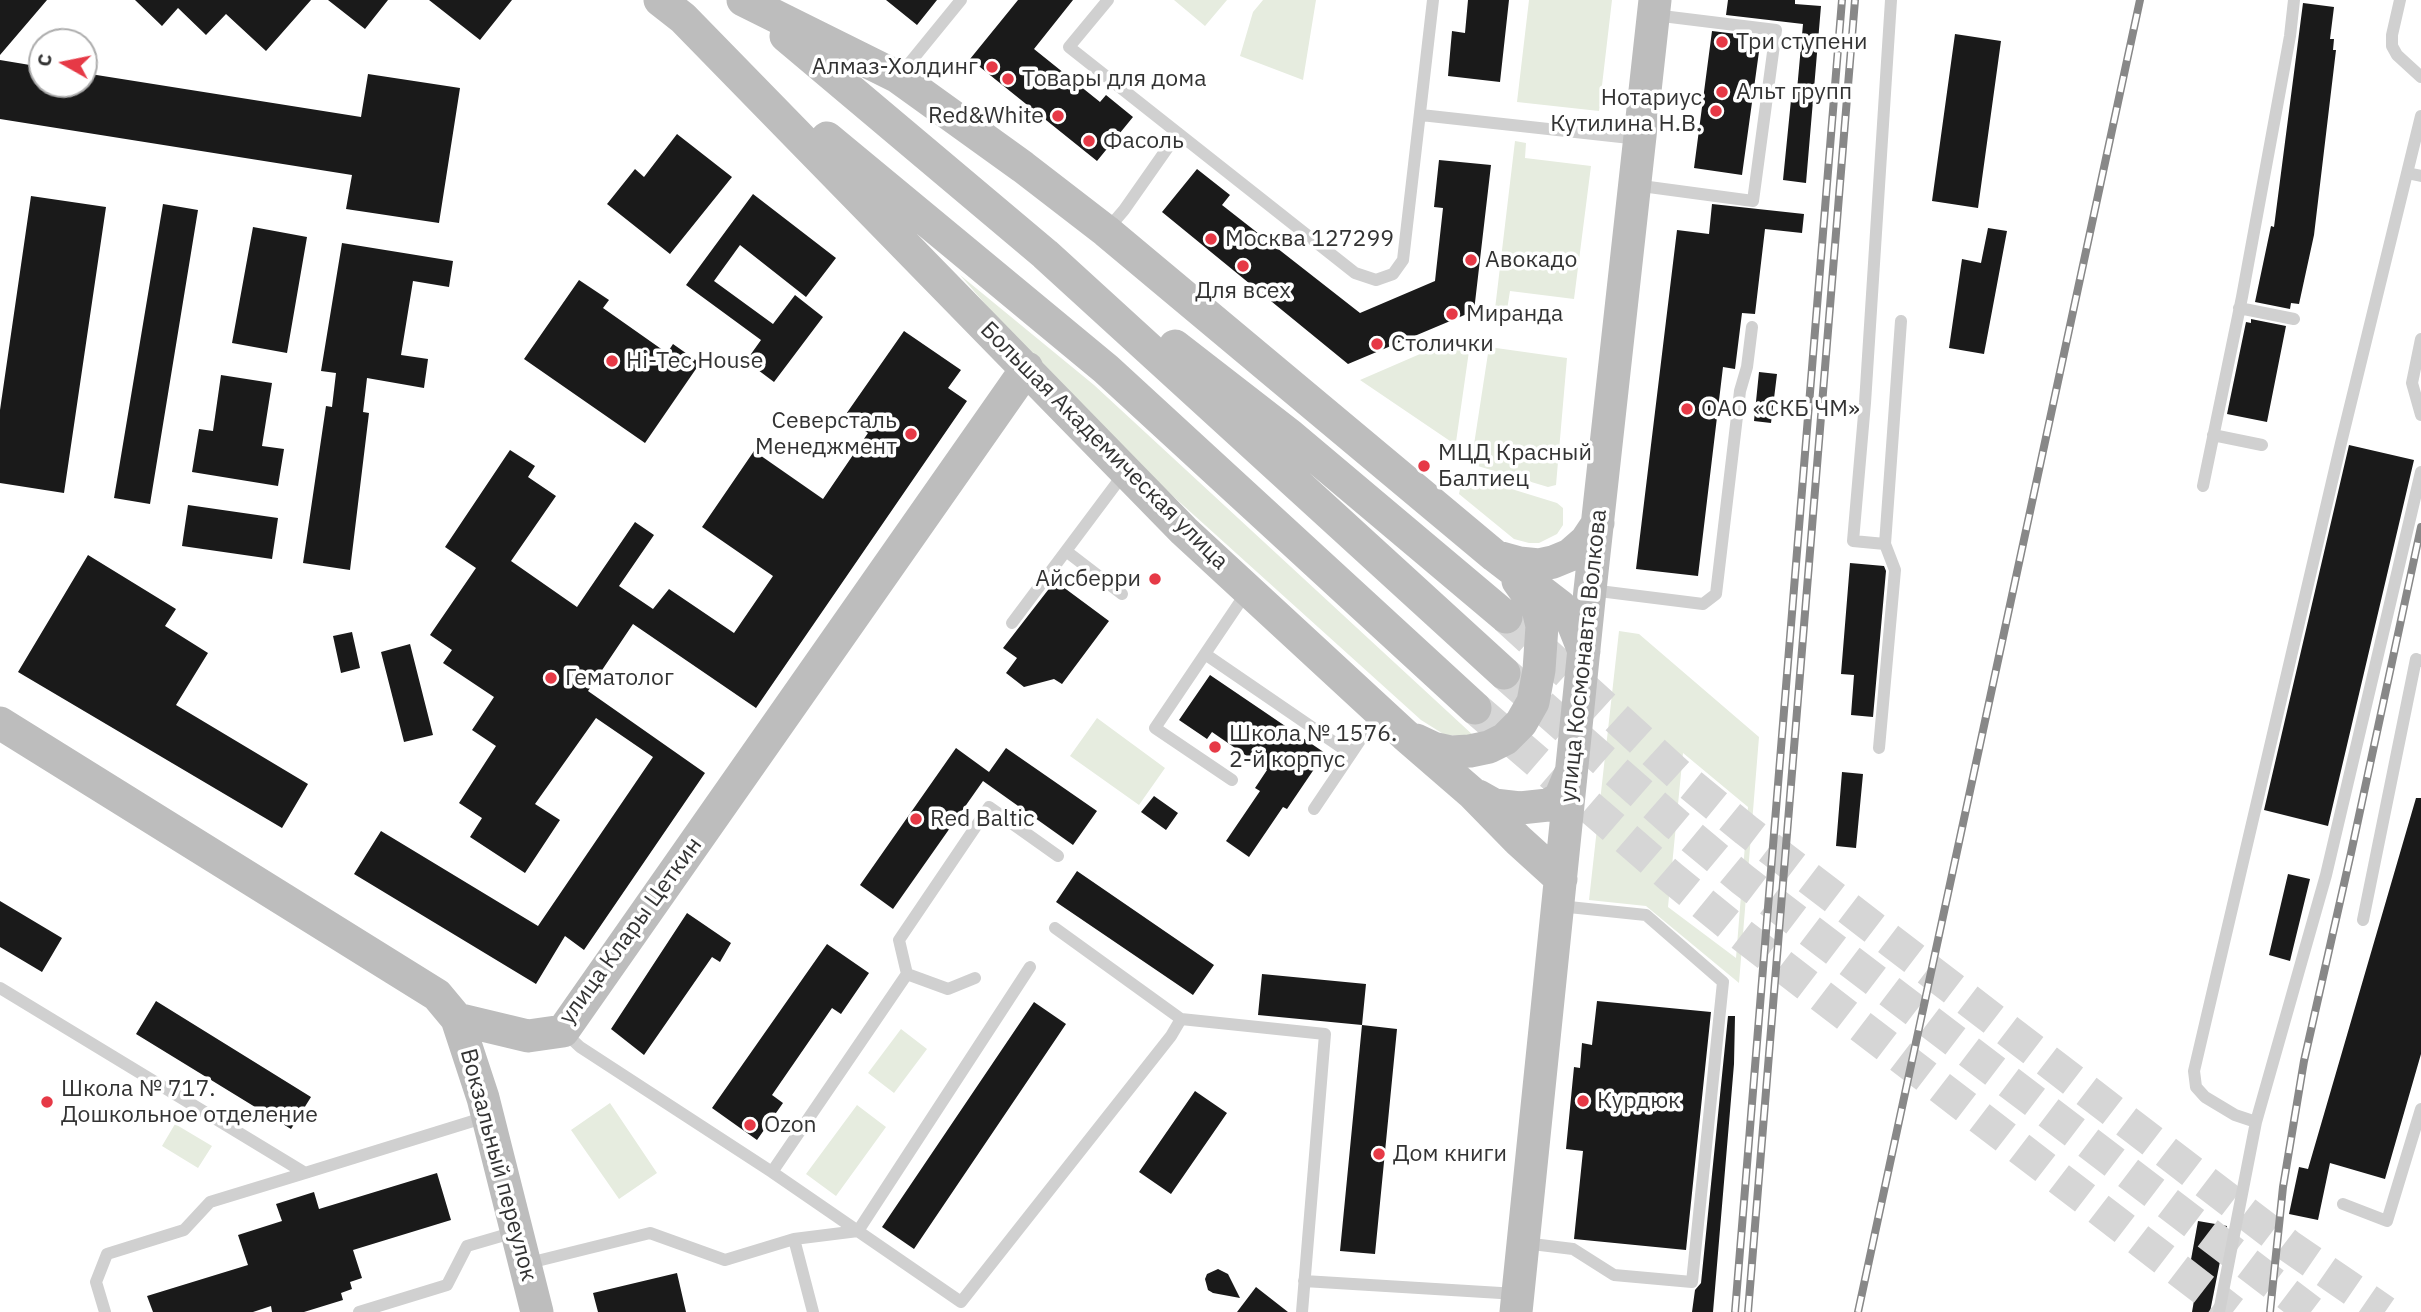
<!DOCTYPE html>
<meta charset="utf-8">
<style>
body{margin:0}
#map{position:relative;width:2421px;height:1312px;overflow:hidden;background:#fff;font-family:"IBM Plex Sans",sans-serif}
canvas{display:block}
.north{position:absolute;left:28px;top:28px;width:70px;height:70px;box-sizing:border-box;background:#fff;border:2px solid #adadad;border-radius:50%;rotate:279deg;font-size:19px;font-weight:700;line-height:28px;text-align:center;color:#333}
.north::after{content:'';display:block;margin:auto;width:24px;height:32px;background:#e63946;clip-path:polygon(50% 0,100% 100%,50% 72%,0 100%)}
</style>
<div id="map">
<canvas width="2421" height="1312"></canvas>
<div class="north">С</div>
</div>
<script>
const g = document.querySelector('canvas').getContext('2d');
g.lineJoin = 'round';
function paint(path, color) { g.fillStyle = color; g.fill(path, 'evenodd'); }
const poly = rows => new Path2D(rows.map(r => 'M' + r).join(''));
function trace(path, color, width, dash) { g.strokeStyle = color; g.lineWidth = width; g.lineCap = dash ? 'butt' : 'round'; g.setLineDash(dash || []); g.stroke(path); }
function drawText(font, color, halo, rows, align = 'center') {
  g.font = font + ' "IBM Plex Sans",sans-serif'; g.lineWidth = 7; g.setLineDash([]); g.textBaseline = 'middle'; g.strokeStyle = halo; g.fillStyle = color; for (const [text, x, y, turn = 0] of rows) {
    g.save(); g.translate(x, y); g.rotate((+turn || 0) * Math.PI / 180); g.textAlign = isNaN(turn) ? turn : align; if (halo) g.strokeText(text, 0, 0); g.fillText(text, 0, 0); g.restore();
  }
}
const green = poly([
 [1174,0,1227,0,1205,26],
 [1263,0,1316,0,1303,80,1240,56,1253,12],
 [1529,0,1612,0,1599,111,1517,102],
 [1515,141,1526,143,1525,158,1591,166,1574,299,1510,291,1507,310,1495,309],
 [960,275,1094,385,1474,736,1445,735,1421,720,1113,442,1034,360],
 [1457,338,1465,341,1469,351,1456,442,1450,441,1360,380],
 [1489,347,1567,358,1556,485,1548,487,1471,464],
 [1463,474,1557,503,1563,508,1563,525,1557,534,1539,543,1529,543,1514,539,1459,494],
 [1619,631,1639,634,1759,737,1739,983,1646,906,1589,900],
 [1683,753,1748,807,1736,958,1668,907],
 [1097,718,1165,768,1139,805,1070,756],
 [901,1029,927,1049,894,1093,868,1073],
 [610,1103,657,1173,619,1199,571,1130],
 [857,1105,886,1127,836,1196,806,1174],
 [175,1124,212,1146,198,1168,162,1146]
]);
const building = poly([
 [0,0,47,0,0,55],
 [135,0,311,0,266,51,226,14,206,35,178,8,162,26],
 [328,0,388,0,365,29],
 [429,0,512,0,480,40],
 [886,0,937,0,917,25],
 [1018,0,1073,0,1034,49,1100,102,1106,95,1133,117,1097,161,970,59],
 [1468,0,1509,0,1500,82,1448,76,1452,31,1465,33],
 [1728,0,1795,0,1795,4,1821,6,1806,183,1783,180,1792,90,1797,90,1803,24,1726,15],
 [2303,3,2334,7,2330,39,2334,39,2333,50,2336,50,2314,235,2299,304,2291,303,2290,309,2255,302,2271,226,2274,227],
 [1712,31,1761,37,1742,175,1694,168],
 [1955,34,2001,41,1978,208,1932,201],
 [0,60,42,67,42,84,84,84,84,73,361,117,368,74,460,88,439,223,346,209,352,175,0,119],
 [677,134,732,177,670,254,607,204,635,169,644,177],
 [1439,160,1491,165,1474,311,1348,364,1162,212,1197,169,1230,195,1222,205,1360,313,1435,281,1443,208,1434,207],
 [753,194,836,258,806,297,740,245,714,281,773,324,795,295,823,317,774,382,746,361,761,340,686,285],
 [31,196,106,207,64,493,0,483,0,410],
 [163,204,198,210,150,504,114,498],
 [1712,204,1804,214,1802,233,1765,229,1755,314,1742,313,1735,369,1723,367,1698,576,1636,569,1677,230,1709,234],
 [253,227,307,237,287,353,232,343],
 [1988,228,2007,231,1984,354,1949,348,1962,259,1981,263],
 [342,243,453,261,449,287,413,281,401,355,428,359,424,388,367,378,363,412,369,413,350,570,303,563,326,406,332,407,336,373,321,371],
 [579,280,609,300,603,308,667,353,673,344,700,363,645,443,524,359],
 [2251,319,2286,326,2267,422,2227,414,2246,322,2251,323],
 [904,331,961,370,948,388,967,401,756,708,633,624,588,691,705,773,584,950,565,936,536,984,354,874,381,831,538,926,653,757,596,718,535,804,560,820,525,873,470,837,482,818,459,803,496,746,472,730,494,697,443,663,452,650,430,635,476,568,445,547,510,450,535,466,528,477,556,496,511,561,577,607,635,522,654,535,619,586,653,609,669,589,734,633,773,576,702,527,754,451,823,499,868,433,844,417],
 [1759,372,1777,374,1771,423,1754,421],
 [221,375,272,383,262,446,284,449,278,486,192,472,199,429,213,431],
 [2349,445,2414,460,2328,826,2264,810],
 [188,505,278,518,272,559,182,546],
 [88,555,176,609,165,626,208,653,176,705,308,784,282,828,18,672],
 [1850,563,1884,566,1886,571,1873,717,1851,715,1854,675,1841,674],
 [1055,581,1109,621,1062,684,1054,679,1024,687,1006,673,1017,658,1003,648],
 [352,632,360,668,341,673,333,636],
 [410,644,433,735,404,742,381,652],
 [1210,675,1325,753,1287,809,1283,807,1249,857,1226,841,1260,791,1255,788,1267,770,1212,732,1207,739,1179,720],
 [956,748,989,772,1006,748,1097,811,1073,845,983,781,893,909,860,885],
 [1842,772,1863,774,1856,848,1836,846],
 [1154,796,1178,813,1166,830,1141,812],
 [2416,798,2421,798,2421,1054,2385,1179,2330,1163,2318,1220,2289,1214,2299,1167,2308,1169],
 [1077,871,1214,965,1193,995,1056,902],
 [2288,874,2310,879,2290,961,2269,955],
 [0,901,62,938,42,972,0,947],
 [687,913,731,943,720,962,712,957,644,1055,611,1029],
 [827,944,869,973,841,1014,832,1008,772,1095,783,1103,757,1140,712,1108],
 [1262,974,1366,984,1362,1025,1258,1015],
 [156,1001,311,1097,291,1129,136,1034],
 [1597,1001,1711,1012,1686,1250,1574,1239,1583,1151,1566,1149,1574,1067,1580,1068,1582,1043,1592,1045],
 [1034,1002,1066,1024,914,1249,882,1227],
 [1728,1016,1735,1016,1734,1064,1713,1312,1692,1312,1695,1290,1701,1283],
 [1362,1025,1397,1029,1375,1254,1340,1251],
 [1195,1091,1227,1113,1171,1194,1139,1172],
 [437,1173,451,1220,353,1250,362,1278,350,1282,352,1289,341,1293,343,1300,304,1312,272,1312,271,1306,253,1312,153,1312,147,1296,248,1265,238,1235,282,1221,276,1204,314,1192,319,1209],
 [2198,1221,2227,1226,2210,1312,2192,1312,2196,1289,2186,1287],
 [1218,1269,1228,1274,1240,1298,1213,1293,1208,1290,1205,1279,1207,1274],
 [677,1273,686,1312,598,1312,593,1293],
 [1256,1287,1288,1312,1237,1312]
]);
const secondaryTunnel = poly([
 [1506,617,1680,776,1746,830,2289,1246,2385,1312],
 [1504,673,1676,824,1742,879,2311,1312],
 [1475,708,1671,877,1738,932,2233,1312]
]);
const lane = poly([
 [1108,0,1069,47,1355,273,1376,280,1393,274,1403,260,1433,0],
 [1891,0,1865,403,1853,541,1885,544,1901,321],
 [2400,0,2392,35,2392,46,2397,55,2421,77],
 [899,76,961,0],
 [1421,115,1639,139],
 [2407,173,2421,176],
 [1634,185,1753,201,1776,30,1654,15],
 [1106,231,1124,210,1178,133],
 [2239,308,2294,319],
 [2421,339,2412,383,2421,415],
 [2213,435,2262,445],
 [2203,486,2242,297,2290,36,2294,0],
 [1066,551,1122,594],
 [1591,590,1703,604,1716,594,1740,391,1747,367,1752,327],
 [1012,623,1125,472],
 [1205,654,1351,754,1379,712],
 [1879,748,1895,570,1885,544],
 [1232,780,1155,728,1248,590],
 [1314,809,1351,754],
 [2363,920,2416,659,2421,661],
 [1055,928,1181,1019],
 [907,974,948,989,975,978],
 [0,988,305,1173,486,1117],
 [563,1031,580,1047,772,1172,961,1302,1171,1036,1181,1019,1325,1034,1302,1312],
 [2256,1122,2326,875,2421,472],
 [772,1172,907,974,899,940,989,807,1058,856],
 [2343,1204,2387,1221,2421,1109],
 [794,1239,858,1231,1030,967],
 [1524,1243,1573,1249,1614,1275,1692,1282,1723,982,1646,915,1559,906],
 [525,1264,650,1233,725,1260,794,1239,813,1312],
 [1304,1281,1517,1294],
 [105,1312,96,1282,107,1254,184,1230,210,1202,305,1173],
 [359,1312,447,1285,467,1246,515,1232],
 [2219,1312,2256,1122,2235,1115,2205,1097,2196,1087,2194,1071,2341,443,2421,116]
]);
const secondary = poly([
 [660,0,683,18,1184,531,1405,735,1472,793,1518,840,1561,879],
 [743,0,898,77,1023,167,1106,231,1495,556,1560,606,1572,621,1584,651],
 [786,36,1045,254,1504,673],
 [827,138,1106,369,1475,708],
 [1175,346,1291,436,1506,617],
 [1501,558,1519,563,1539,565,1553,562,1570,555,1586,541,1598,523],
 [0,723,437,995,457,1019,528,1036,563,1031,1027,368],
 [1416,740,1433,748,1451,752,1470,751,1489,747,1505,739,1521,723,1533,702,1539,670,1542,626,1538,609,1518,581],
 [1478,796,1494,805,1520,808,1548,805,1560,798,1571,772],
 [457,1019,483,1098,537,1312],
 [1516,1312,1590,590,1655,0]
]);
const rail = poly([
 [1735,1312,1842,0],
 [1748,1312,1855,0],
 [1858,1312,2140,0],
 [2270,1312,2283,1187,2304,1061,2351,853,2421,527]
]);
const markers = [
 [1722,42,7,"#e63946"],
 [992,67,7,"#e63946"],
 [1008,79,7,"#e63946"],
 [1722,92,7,"#e63946"],
 [1716,111,7,"#e63946"],
 [1058,116,7,"#e63946"],
 [1089,141,7,"#e63946"],
 [1211,239,7,"#e63946"],
 [1471,260,7,"#e63946"],
 [1243,266,7,"#e63946"],
 [1452,314,7,"#e63946"],
 [1377,344,7,"#e63946"],
 [612,361,7,"#e63946"],
 [1687,409,7,"#e63946"],
 [911,434,7,"#e63946"],
 [1424,466,7,"#e63946"],
 [1155,579,7,"#e63946"],
 [551,678,7,"#e63946"],
 [1215,747,7,"#e63946"],
 [916,819,7,"#e63946"],
 [1583,1101,7,"#e63946"],
 [47,1102,7,"#e63946"],
 [750,1125,7,"#e63946"],
 [1379,1154,7,"#e63946"]
];
const poiNames = [
 ["Три ступени",1736,42],
 ["Алмаз-Холдинг",978,67,"right"],
 ["Товары для дома",1022,79],
 ["Альт групп",1736,92],
 ["Нотариус",1702,98,"right"],
 ["Кутилина Н.В.",1702,124,"right"],
 ["Red&White",1044,116,"right"],
 ["Фасоль",1103,141],
 ["Москва 127299",1225,239],
 ["Авокадо",1485,260],
 ["Для всех",1243,291,"center"],
 ["Миранда",1466,314],
 ["Столички",1391,344],
 ["Hi-Tec House",626,361],
 ["ОАО «СКБ ЧМ»",1701,409],
 ["Северсталь",897,421,"right"],
 ["Менеджмент",897,447,"right"],
 ["МЦД Красный",1438,453],
 ["Балтиец",1438,479],
 ["Айсберри",1141,579,"right"],
 ["Гематолог",565,678],
 ["Школа № 1576.",1229,734],
 ["2-й корпус",1229,760],
 ["Red Baltic",930,819],
 ["Школа № 717.",61,1089],
 ["Дошкольное отделение",61,1115],
 ["Курдюк",1597,1101],
 ["Ozon",764,1125],
 ["Дом книги",1393,1154]
];
const streetNames = [
 ["Большая Академическая улица",1104,446,45],
 ["улица Космонавта Волкова",1584,656,-84],
 ["улица Клары Цеткин",631,931,-54],
 ["Вокзальный переулок",498,1165,75]
];
paint(green, '#e6ecdf');
paint(building, '#1a1a1a');
trace(secondaryTunnel, '#d6d6d6', 33, [33, 17]);
trace(lane, '#d0d0d0', 12);
trace(secondary, '#bdbdbd', 33);
trace(rail, '#888', 8);
trace(rail, '#fff', 5, [16]);
for (const [x, y, r, color] of markers) { const dot = new Path2D(); dot.arc(x, y, r, 0, 2 * Math.PI); g.fillStyle = color; g.fill(dot); trace(dot, '#fff', 2.5); }
drawText('23px', '#333', '#fff', poiNames, 'left');
drawText('23px', '#333', '#fff', streetNames);
</script>
